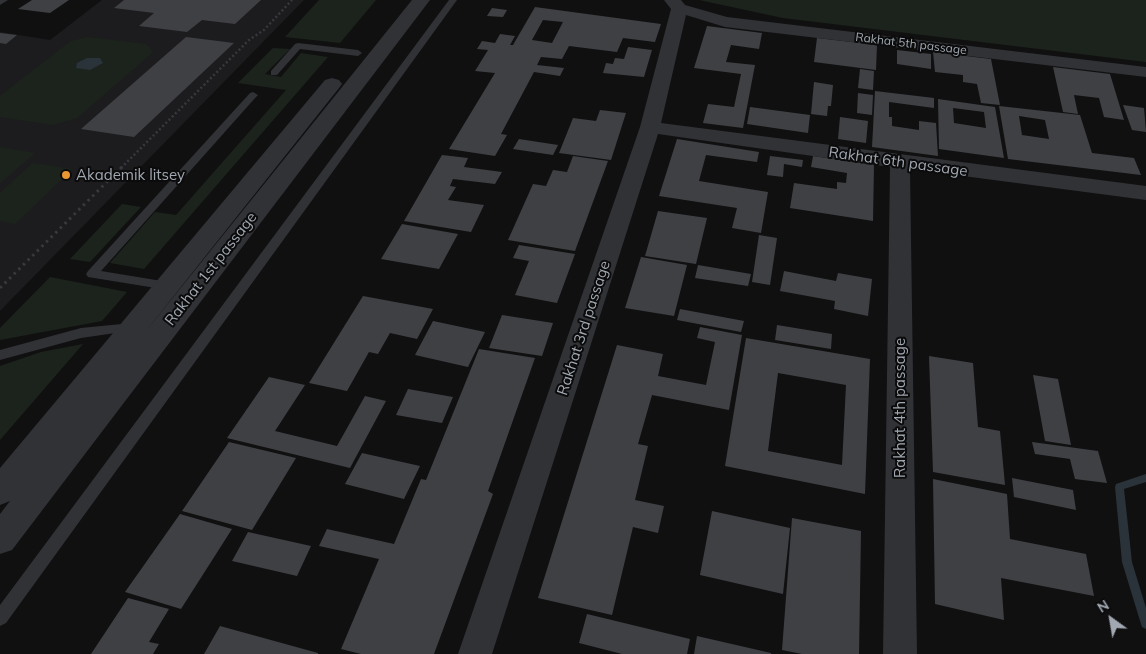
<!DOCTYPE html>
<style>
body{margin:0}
#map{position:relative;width:1146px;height:654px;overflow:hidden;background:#101011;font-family:Mulish,sans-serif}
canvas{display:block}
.north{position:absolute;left:1086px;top:594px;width:50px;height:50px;-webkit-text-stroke:4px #0b0b0c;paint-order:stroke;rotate:328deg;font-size:14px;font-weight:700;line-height:20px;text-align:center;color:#a1a8b1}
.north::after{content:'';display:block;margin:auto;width:18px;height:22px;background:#a1a8b1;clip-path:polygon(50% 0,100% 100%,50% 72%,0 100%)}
</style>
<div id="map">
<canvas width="1146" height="654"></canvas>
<div class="north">N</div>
</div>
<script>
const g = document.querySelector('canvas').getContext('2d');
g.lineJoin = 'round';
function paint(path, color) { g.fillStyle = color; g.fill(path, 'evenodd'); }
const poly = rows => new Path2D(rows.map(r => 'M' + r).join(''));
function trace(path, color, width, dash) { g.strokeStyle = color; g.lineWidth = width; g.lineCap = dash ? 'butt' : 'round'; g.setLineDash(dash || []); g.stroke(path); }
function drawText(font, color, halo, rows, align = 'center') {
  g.font = font + ' Mulish,sans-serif'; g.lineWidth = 4; g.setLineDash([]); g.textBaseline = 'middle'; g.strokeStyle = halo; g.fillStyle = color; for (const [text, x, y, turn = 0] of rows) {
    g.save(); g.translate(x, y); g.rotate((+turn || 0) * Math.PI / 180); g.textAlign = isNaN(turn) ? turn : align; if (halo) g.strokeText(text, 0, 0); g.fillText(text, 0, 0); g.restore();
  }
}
const built = poly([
 [102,0,304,0,0,311,0,32,50,40]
]);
const green = poly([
 [319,0,376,0,340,43,285,37],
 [699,0,1146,0,1146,62,783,18],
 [88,37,146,44,153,52,77,118,53,125,0,117,0,96,71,41],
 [273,48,290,49,265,74,281,77,301,53,328,57,144,269,110,263,155,212,176,215,286,90,238,83],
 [0,147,35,153,0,183],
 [33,163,72,169,15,224,0,221,0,193],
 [122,204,141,207,90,262,70,259],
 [50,277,127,292,102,321,0,340,0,328],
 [83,344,0,440,0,366,41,352]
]);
const water = poly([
 [87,58,100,58,103,63,90,70,76,68,77,63]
]);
const stream = poly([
 [1146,474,1146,482,1124,489,1132,562,1146,608,1146,629,1142,627,1141,624,1122,562,1115,487,1116,484,1146,474]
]);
const building = poly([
 [32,0,69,0,50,13,18,9],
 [124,0,261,0,235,24,202,20,187,32,139,26,154,13,114,8],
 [535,7,661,24,655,42,623,38,617,52,569,46,562,59,541,57,537,65,564,68,560,76,534,72,501,134,507,135,495,156,449,149,495,73,475,71,488,50,477,49,482,41,495,43,500,34,515,36,510,45,513,45],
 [543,20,563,22,552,43,532,40],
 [492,8,507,10,503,17,487,16],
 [707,26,762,33,759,49,731,45,726,62,755,65,743,128,703,123,708,104,734,107,741,74,694,68],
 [0,33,17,35,6,44,0,43],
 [186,37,234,43,134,137,81,129],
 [817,38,877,45,876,70,814,62],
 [628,47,652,50,644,77,603,73,606,63,613,64,615,58,624,59],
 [897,50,931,54,931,69,897,64],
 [933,52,991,59,1000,105,981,103,977,84,963,82,963,75,935,72],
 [1053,67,1110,74,1124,120,1104,117,1099,98,1074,95,1078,114,1063,112],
 [860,69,874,71,873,90,858,88],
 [814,82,833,85,831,106,828,106,827,116,811,114],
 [875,91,934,98,934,108,889,102,889,117,892,117,892,126,919,130,919,121,936,123,938,156,872,147],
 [858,93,873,95,872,115,857,113],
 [938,99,995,107,1004,158,939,149],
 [953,108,984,112,986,128,954,123],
 [1123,105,1144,108,1146,132,1132,130],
 [999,106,1080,115,1092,153,1134,158,1141,175,1008,159],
 [1019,116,1045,120,1049,139,1022,135],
 [750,107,810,115,808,133,747,124],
 [600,110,626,113,611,160,559,153,573,118,596,121],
 [840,117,868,121,866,143,838,139],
 [519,139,558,145,553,155,513,149],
 [677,139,759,152,757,162,706,155,699,181,768,192,761,233,732,228,737,208,659,196],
 [442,155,468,158,464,167,502,172,495,184,453,179,450,186,456,187,448,200,484,205,471,232,404,221],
 [573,156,608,161,575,251,508,240,533,184,546,186,553,170,567,172],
 [770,156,803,160,802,167,784,164,783,177,767,175],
 [813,156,874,165,873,221,790,208,794,183,837,189,837,182,846,183,847,173,811,167],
 [658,211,707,218,696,264,645,256],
 [402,224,458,234,439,269,381,259],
 [759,235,777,238,770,285,752,282],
 [519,245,575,254,557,303,515,295,529,261,513,258],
 [641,257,687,265,674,316,625,308],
 [698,265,751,274,748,286,695,278],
 [784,271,836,281,838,273,872,279,868,316,834,309,835,301,780,291],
 [363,296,433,309,417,339,390,333,378,354,369,352,347,391,309,383],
 [680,309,744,321,741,332,677,320],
 [502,315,553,323,542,356,489,348],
 [433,321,485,332,468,367,415,355],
 [777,325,832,334,831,349,775,340],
 [700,327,742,335,729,410,652,395,638,444,648,446,635,500,664,506,658,533,633,527,612,615,538,598,617,345,663,354,658,376,706,385,715,342,697,338],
 [746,338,870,359,865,494,725,466],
 [778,373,846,385,842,465,768,451],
 [479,349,535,358,488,491,493,494,434,654,361,654,341,649,379,559,319,546,327,529,394,544,421,479,426,480],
 [929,356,973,363,978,427,1000,431,1005,485,933,472],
 [1033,375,1058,379,1071,445,1045,441],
 [269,377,305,385,275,431,337,446,365,396,386,401,350,468,227,438],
 [408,389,453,397,442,423,396,415],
 [229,442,296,458,252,530,182,511],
 [1032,442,1098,451,1107,483,1075,479,1070,459,1035,454],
 [362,453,420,466,404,499,345,484],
 [1012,478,1073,490,1076,510,1014,497],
 [933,479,1007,494,1010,539,1086,554,1094,596,1001,578,1004,620,935,604],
 [712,511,790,528,783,594,700,575],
 [180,514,232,529,181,609,125,592],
 [792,518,861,531,859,654,802,654,782,650],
 [248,532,311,546,297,576,232,561],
 [128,598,169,609,149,642,159,644,153,654,91,654],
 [587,614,690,639,687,654,622,654,579,643],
 [220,626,318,653,318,654,204,654],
 [697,636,771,653,771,654,694,654]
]);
const pathFar1 = poly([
 [121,168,249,40,264,30,292,0]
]);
const path = poly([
 [0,288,122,167]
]);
const service = poly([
 [0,0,8,0,0,5,0,0],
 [449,0,457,0,6,623,0,626,0,605,449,0],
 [298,43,358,50,362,53,358,56,300,49,277,75,271,75,271,71,295,44,298,43],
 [253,92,258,95,256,97,101,271,168,282,172,283,174,286,172,289,168,290,88,277,86,274,88,271,250,93,253,92],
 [132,323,136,324,138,327,136,330,81,338,0,360,0,350,81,328,132,323]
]);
const minor = poly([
 [664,0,681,0,685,5,727,17,1146,67,1146,77,725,27,686,15,661,123,1146,186,1146,200,910,169,917,654,883,654,890,167,658,134,492,654,458,654,640,127,671,9,664,0]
]);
const tertiary = poly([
 [412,0,430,0,12,550,0,554,0,514,10,501,0,505,0,468,325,80,332,78,339,80,342,84,339,88,142,336,412,0]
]);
const markers = [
 [66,175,5,"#e99730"]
];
const farStreetnames = [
 ["Rakhat 5th passage",911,44,7]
];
const streetNames = [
 ["Rakhat 6th passage",898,162,8],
 ["Rakhat 1st passage",211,269,-52],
 ["Rakhat 3rd passage",584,328,-72],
 ["Rakhat 4th passage",900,408,-90]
];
const poiNames = [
 ["Akademik litsey",76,175]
];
paint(built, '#1c1c1e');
paint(green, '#1c231c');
paint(water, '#2a3339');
paint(stream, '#2a3339');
paint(building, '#3f4044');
trace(pathFar1, '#37393d', 2.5, [2, 2.5]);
trace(path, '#37393d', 3, [2.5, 4]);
paint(service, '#313236');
paint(minor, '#313236');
paint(tertiary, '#313236');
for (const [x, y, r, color] of markers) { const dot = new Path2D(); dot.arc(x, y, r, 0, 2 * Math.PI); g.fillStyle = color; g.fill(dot); trace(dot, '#0b0b0c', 2); }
drawText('12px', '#a1a8b1', '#0b0b0c', farStreetnames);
drawText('15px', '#a1a8b1', '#0b0b0c', streetNames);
drawText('15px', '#a1a8b1', '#0b0b0c', poiNames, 'left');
</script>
